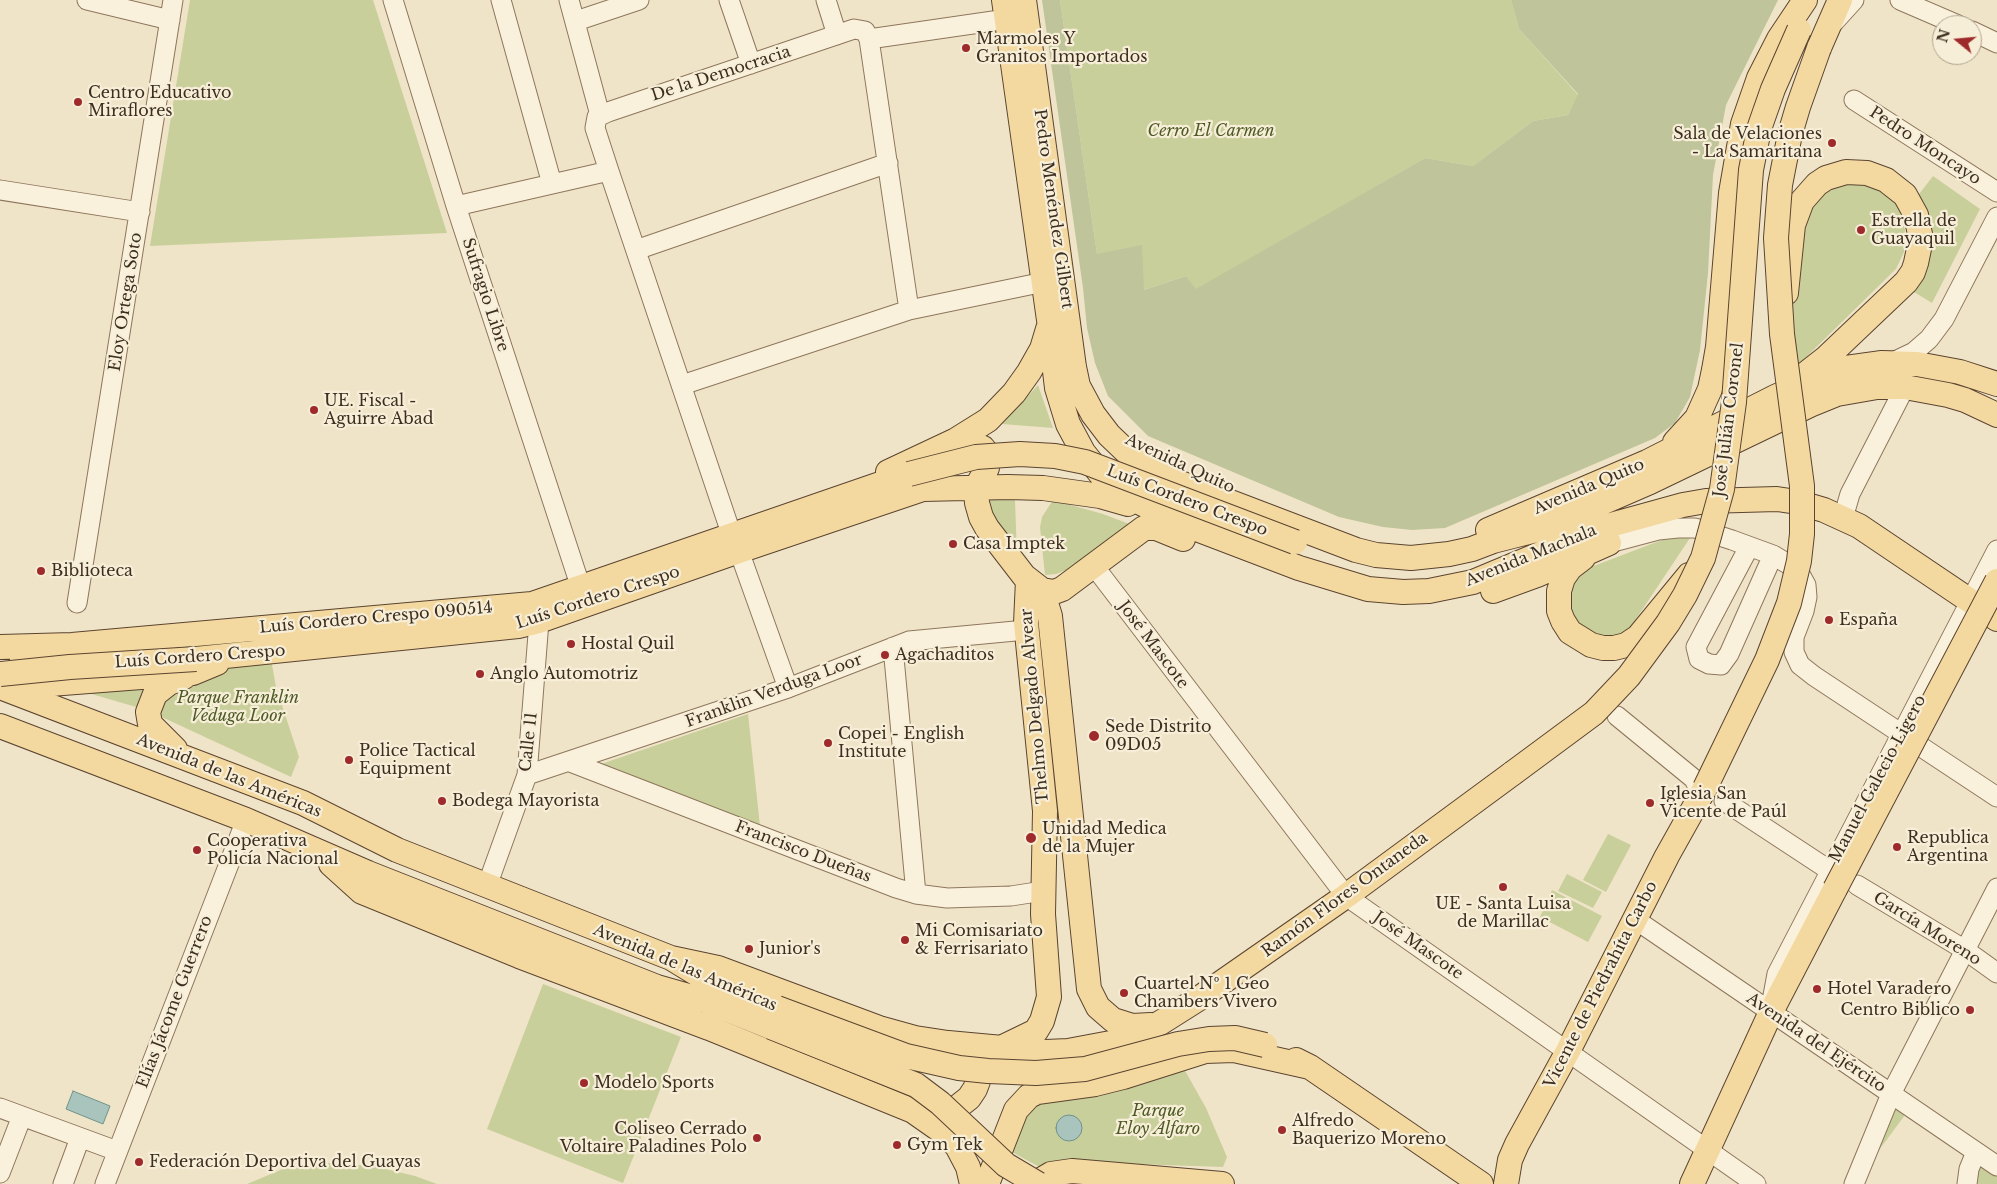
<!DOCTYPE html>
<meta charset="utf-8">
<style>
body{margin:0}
#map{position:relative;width:1997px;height:1184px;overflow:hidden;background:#f0e4c8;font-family:"Libre Baskerville",serif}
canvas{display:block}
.north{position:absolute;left:1932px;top:15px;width:50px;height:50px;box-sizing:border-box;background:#f7eed8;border:1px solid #ada18e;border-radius:50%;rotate:287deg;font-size:14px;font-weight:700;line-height:20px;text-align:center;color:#3d2e20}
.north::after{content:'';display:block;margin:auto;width:18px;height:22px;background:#9e2a2b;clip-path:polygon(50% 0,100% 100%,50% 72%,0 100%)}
</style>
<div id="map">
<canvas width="1997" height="1184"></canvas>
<div class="north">N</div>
</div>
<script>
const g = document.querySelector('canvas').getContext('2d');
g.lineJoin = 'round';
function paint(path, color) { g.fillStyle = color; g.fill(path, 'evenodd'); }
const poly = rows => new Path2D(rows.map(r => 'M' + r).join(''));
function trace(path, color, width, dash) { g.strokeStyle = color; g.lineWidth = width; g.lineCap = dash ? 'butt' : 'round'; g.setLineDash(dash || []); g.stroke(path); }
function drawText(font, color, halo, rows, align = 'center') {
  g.font = font + ' "Libre Baskerville",serif'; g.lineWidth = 4.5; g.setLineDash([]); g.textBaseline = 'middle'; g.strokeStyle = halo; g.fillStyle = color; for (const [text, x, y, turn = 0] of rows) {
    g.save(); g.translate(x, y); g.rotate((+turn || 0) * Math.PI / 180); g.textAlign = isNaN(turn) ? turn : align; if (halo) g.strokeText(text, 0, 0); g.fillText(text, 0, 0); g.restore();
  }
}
const green = poly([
 [190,0,373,0,447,233,150,246],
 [1060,0,1511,0,1519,29,1578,95,1568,115,1533,121,1473,166,1425,158,1196,290,1186,276,1144,290,1097,254],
 [1933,176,1980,209,1932,303,1909,289,1913,202],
 [1861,181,1879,189,1891,197,1900,210,1905,230,1904,252,1896,269,1796,367,1790,311,1798,221,1830,186],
 [1038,385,1053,428,1002,424],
 [985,498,1015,500,1017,556,988,521],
 [1053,500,1103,514,1132,525,1099,546,1074,567,1056,574,1045,575,1040,527,1042,517],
 [1675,535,1690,538,1622,640,1583,639,1564,593,1583,570],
 [271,659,276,687,299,757,291,777,151,712,193,677,247,663],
 [148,681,143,709,71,688],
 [748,714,760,826,598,765],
 [1608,834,1631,845,1606,892,1583,880],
 [1567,874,1602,892,1593,908,1558,891],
 [1552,890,1602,916,1588,942,1540,917],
 [543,984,681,1037,623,1183,487,1129],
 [1183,1067,1206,1108,1227,1157,1223,1167,1074,1162,1045,1170,1010,1151,1027,1106],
 [1895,1101,1908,1111,1865,1169],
 [330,1163,373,1166,415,1176,437,1184,247,1184,283,1169],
 [1977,1164,1997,1170,1997,1184,1973,1184]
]);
const cemetery = poly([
 [1042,0,1060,0,1097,254,1142,245,1144,290,1186,276,1196,289,1425,158,1473,166,1533,121,1568,115,1578,94,1519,29,1511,0,1778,0,1726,105,1713,175,1708,273,1700,350,1690,397,1675,423,1655,438,1445,528,1412,530,1383,527,1339,517,1148,436,1108,396,1095,363,1087,328,1083,288]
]);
const water = poly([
 [73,1091,110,1106,103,1124,66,1109,73,1091],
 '1056 1128a13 13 0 1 1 26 0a13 13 0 1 1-26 0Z'
]);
const minor = poly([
 [87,0,170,20],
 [393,0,456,206,581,588],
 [501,0,552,184],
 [569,0,600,115],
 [729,0,751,64],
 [826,0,837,35],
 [1900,0,1958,25],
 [576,21,639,0],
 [1834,22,1854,0],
 [1972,31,1997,43],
 [869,39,1007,19],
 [1854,100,1997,192],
 [0,190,140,212],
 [456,206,609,171],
 [636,250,888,163],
 [1893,362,1914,352,1929,339,1944,319,1997,217],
 [682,385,909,310,1044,282],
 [1843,518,1850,494,1905,387],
 [732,536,609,171,595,128,597,117,608,112,854,29,865,31,869,39,909,310],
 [1609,543,1658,530,1678,528,1695,528,1732,540,1773,555,1788,564,1800,574,1806,585,1807,597,1804,611,1794,637,1794,652,1800,665,1814,676,1997,797],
 [1749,547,1696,647,1699,659,1709,664,1721,665,1729,654,1773,555],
 [739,551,788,688],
 [1094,566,1346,896,1756,1184],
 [77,603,173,0],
 [893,647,916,894],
 [1617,716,1694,779,1701,794],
 [570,762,896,888,916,894,947,898,1011,896,1043,891],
 [527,775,788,688,909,641,1026,630],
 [1724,801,1829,870],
 [1857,885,1965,950,1997,973],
 [487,886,527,775,539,621],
 [1636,920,1997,1166],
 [1772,1001,1777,974,1997,550],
 [0,1108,117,1151],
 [0,1173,22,1116],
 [63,1184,80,1138],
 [105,1184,246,820],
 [1854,1184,1891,1094,1997,888],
 [1967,1184,1969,1169,1976,1152]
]);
const major = poly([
 [1004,0,1049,320,1057,388,1068,424,1083,452,1107,482,1123,494,1181,523,1299,568,1368,589,1403,592,1429,591,1473,582,1607,526,1683,505,1706,501,1777,499,1797,502,1824,510,1859,526,1997,619],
 [1024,0,1074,367,1078,386,1093,414,1109,435,1131,456,1175,481,1356,550,1376,555,1411,558,1449,554,1472,549,1493,541,1544,528,1650,482,1810,405,1837,394,1877,387,1905,387,1948,395,1965,400,1997,415],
 [1819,48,1840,0],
 [1786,293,1793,225,1802,201,1817,184,1826,178,1846,172,1867,173,1886,180,1905,195,1916,215,1921,239,1916,263,1913,272,1906,282,1826,358,1803,376],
 [956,440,974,444,983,448,987,453,987,468,976,488,977,503,981,517,987,528,1024,576,1042,590,1054,592,1062,589,1144,528,1156,528,1183,539],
 [1675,442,1697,418,1710,389,1714,370,1718,347,1731,193,1743,124,1759,78,1779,39,1805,0],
 [888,472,956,440,988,420,1014,393,1029,372,1042,349,1048,329],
 [1488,530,1647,462,1775,397,1828,373,1846,368,1882,363,1917,364,1960,372,1997,384],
 [1583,558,1570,568,1563,578,1559,591,1559,611,1563,621,1570,632,1591,645,1603,648,1614,648,1626,645,1638,637,1689,575],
 [1042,590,1050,616,1089,989,1098,1007,1113,1020,1132,1026,1151,1025],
 [1493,591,1537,575,1609,543],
 [0,647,72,645,532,604,909,474],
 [196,659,518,626,539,621,739,551,923,489,1008,487,1043,488,1100,496,1128,504],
 [22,660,21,669,26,678,39,683,50,684,193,673,217,663],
 [0,687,303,803,397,850,671,958,712,983,777,1008],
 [0,726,246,820,368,873,657,987,706,1001,771,1027],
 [175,749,150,724,148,712,155,694,169,683,184,677],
 [331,864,362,892,519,956,709,1028,913,1111,943,1132,957,1146,968,1167,972,1184],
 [671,958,718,968,879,1028,915,1038,948,1043,1046,1052,1068,1051,1116,1042,1160,1023,1198,999,1346,896,1513,773],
 [1003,1047,1036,1031,1042,1021,1049,997,1043,914,1045,811,1026,623,1028,580],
 [1296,1060,1310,1067,1481,1184],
 [931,1114,945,1114,955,1109,969,1098,975,1089,978,1081,977,1064,967,1053],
 [987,1184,1016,1110,1029,1096,1037,1092,1095,1084,1123,1077,1205,1051,1234,1050,1310,1067],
 [1034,1184,1051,1174,1072,1171,1222,1184],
 [1506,1184,1510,1160,1517,1144,1568,1051,1667,856,1705,788],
 [1692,1184,1771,1012,1835,889]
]);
const majorBridge = poly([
 [909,474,976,457,1020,454,1055,456,1085,462,1295,542],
 [0,674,70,667,196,659],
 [1513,773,1594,713,1629,676,1668,623,1685,595,1703,558,1722,489,1734,402,1751,170,1759,129,1773,89,1799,30],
 [1705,788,1767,660,1789,603,1799,561,1802,534,1802,486,1782,334,1776,238,1780,185,1790,134,1798,107,1819,48],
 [1835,889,1997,581],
 [777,1008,906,1056,959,1068,988,1071,1036,1073,1085,1069,1178,1044,1209,1039,1235,1038,1265,1045],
 [771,1027,916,1085,940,1103,1006,1165,1038,1184]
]);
const markers = [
 [966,48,5,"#9e2a2b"],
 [78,102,5,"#9e2a2b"],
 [1832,143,5,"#9e2a2b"],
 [1861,230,5,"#9e2a2b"],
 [314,410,5,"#9e2a2b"],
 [953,544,5,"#9e2a2b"],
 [41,571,5,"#9e2a2b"],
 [1829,620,5,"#9e2a2b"],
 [571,644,5,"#9e2a2b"],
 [885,655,5,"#9e2a2b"],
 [480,674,5,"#9e2a2b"],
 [1094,736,6,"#9e2a2b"],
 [828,743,5,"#9e2a2b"],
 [349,760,5,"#9e2a2b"],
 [442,801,5,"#9e2a2b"],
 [1650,803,5,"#9e2a2b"],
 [1031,838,6,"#9e2a2b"],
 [1897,847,5,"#9e2a2b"],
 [197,850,5,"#9e2a2b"],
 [1503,887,5,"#9e2a2b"],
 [905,940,5,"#9e2a2b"],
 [749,949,5,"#9e2a2b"],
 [1817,989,5,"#9e2a2b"],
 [1124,993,5,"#9e2a2b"],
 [1970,1010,5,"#9e2a2b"],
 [584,1083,5,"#9e2a2b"],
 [1282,1130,5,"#9e2a2b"],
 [757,1138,5,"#9e2a2b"],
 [897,1145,5,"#9e2a2b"],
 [139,1162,5,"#9e2a2b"]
];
const poiNames = [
 ["Marmoles Y",976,39],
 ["Granitos Importados",976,57],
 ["Centro Educativo",88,93],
 ["Miraflores",88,111],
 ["Sala de Velaciones",1822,134,"right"],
 ["- La Samaritana",1822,152,"right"],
 ["Estrella de",1871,221],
 ["Guayaquil",1871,239],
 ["UE. Fiscal -",324,401],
 ["Aguirre Abad",324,419],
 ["Casa Imptek",963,544],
 ["Biblioteca",51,571],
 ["España",1839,620],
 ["Hostal Quil",581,644],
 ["Agachaditos",895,655],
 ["Anglo Automotriz",490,674],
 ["Sede Distrito",1105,727],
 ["09D05",1105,745],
 ["Copei - English",838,734],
 ["Institute",838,752],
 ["Police Tactical",359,751],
 ["Equipment",359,769],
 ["Iglesia San",1660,794],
 ["Vicente de Paúl",1660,812],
 ["Bodega Mayorista",452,801],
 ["Unidad Medica",1042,829],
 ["de la Mujer",1042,847],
 ["Republica",1907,838],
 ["Argentina",1907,856],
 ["Cooperativa",207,841],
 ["Policía Nacional",207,859],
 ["UE - Santa Luisa",1503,904,"center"],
 ["de Marillac",1503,922,"center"],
 ["Mi Comisariato",915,931],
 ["& Ferrisariato",915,949],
 ["Junior's",759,949],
 ["Cuartel Nº 1 Geo",1134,984],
 ["Chambers Vivero",1134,1002],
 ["Hotel Varadero",1827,989],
 ["Centro Biblico",1960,1010,"right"],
 ["Modelo Sports",594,1083],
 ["Alfredo",1292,1121],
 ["Baquerizo Moreno",1292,1139],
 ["Coliseo Cerrado",747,1129,"right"],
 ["Voltaire Paladines Polo",747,1147,"right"],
 ["Gym Tek",907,1145],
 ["Federación Deportiva del Guayas",149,1162]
];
const streetNames = [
 ["De la Democracia",721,74,-18],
 ["Pedro Moncayo",1925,146,33],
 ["Pedro Menéndez Gilbert",1053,209,82],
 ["Sufragio Libre",485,295,72],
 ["Eloy Ortega Soto",126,302,-81],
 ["José Julián Coronel",1729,420,-83],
 ["Avenida Quito",1180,464,25],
 ["Avenida Quito",1589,487,-23],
 ["Luís Cordero Crespo",1187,501,21],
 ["Avenida Machala",1531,556,-22],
 ["Luís Cordero Crespo",598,598,-18],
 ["Luís Cordero Crespo 090514",376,618,-5],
 ["José Mascote",1153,645,53],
 ["Luís Cordero Crespo",200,657,-4],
 ["Franklin Verduga Loor",774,691,-20],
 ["Thelmo Delgado Alvear",1035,706,-95],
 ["Calle 11",529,742,-84],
 ["Avenida de las Américas",229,776,22],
 ["Manuel Galecio Ligero",1878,779,-62],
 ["Francisco Dueñas",803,852,21],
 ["Ramón Flores Ontaneda",1345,895,-36],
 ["García Moreno",1927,929,32],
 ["José Mascote",1418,946,35],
 ["Avenida de las Américas",685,968,23],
 ["Vicente de Piedrahíta Carbo",1601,985,-63],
 ["Elías Jácome Guerrero",175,1002,-69],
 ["Avenida del Ejército",1816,1043,34]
];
const parkNames = [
 ["Cerro El Carmen",1211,131],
 ["Parque Franklin",238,698],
 ["Veduga Loor",238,716],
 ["Parque",1158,1111],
 ["Eloy Alfaro",1158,1129]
];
paint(green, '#c9cf9b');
paint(cemetery, '#bfc49a');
paint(water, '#a9c4bc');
trace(water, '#6f938a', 1);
trace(minor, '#8d765c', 21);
trace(major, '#5b4430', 26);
trace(minor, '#faf1dc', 19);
trace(major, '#f3d9a0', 24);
trace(majorBridge, '#5b4430', 26, []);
trace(majorBridge, '#f3d9a0', 24);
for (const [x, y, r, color] of markers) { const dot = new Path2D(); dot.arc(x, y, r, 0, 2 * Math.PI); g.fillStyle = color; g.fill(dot); trace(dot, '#f7eed8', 2); }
drawText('16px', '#3d2e20', '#f7eed8', poiNames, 'left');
drawText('16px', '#3d2e20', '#f7eed8', streetNames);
drawText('italic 16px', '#4d5a26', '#f7eed8', parkNames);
</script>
